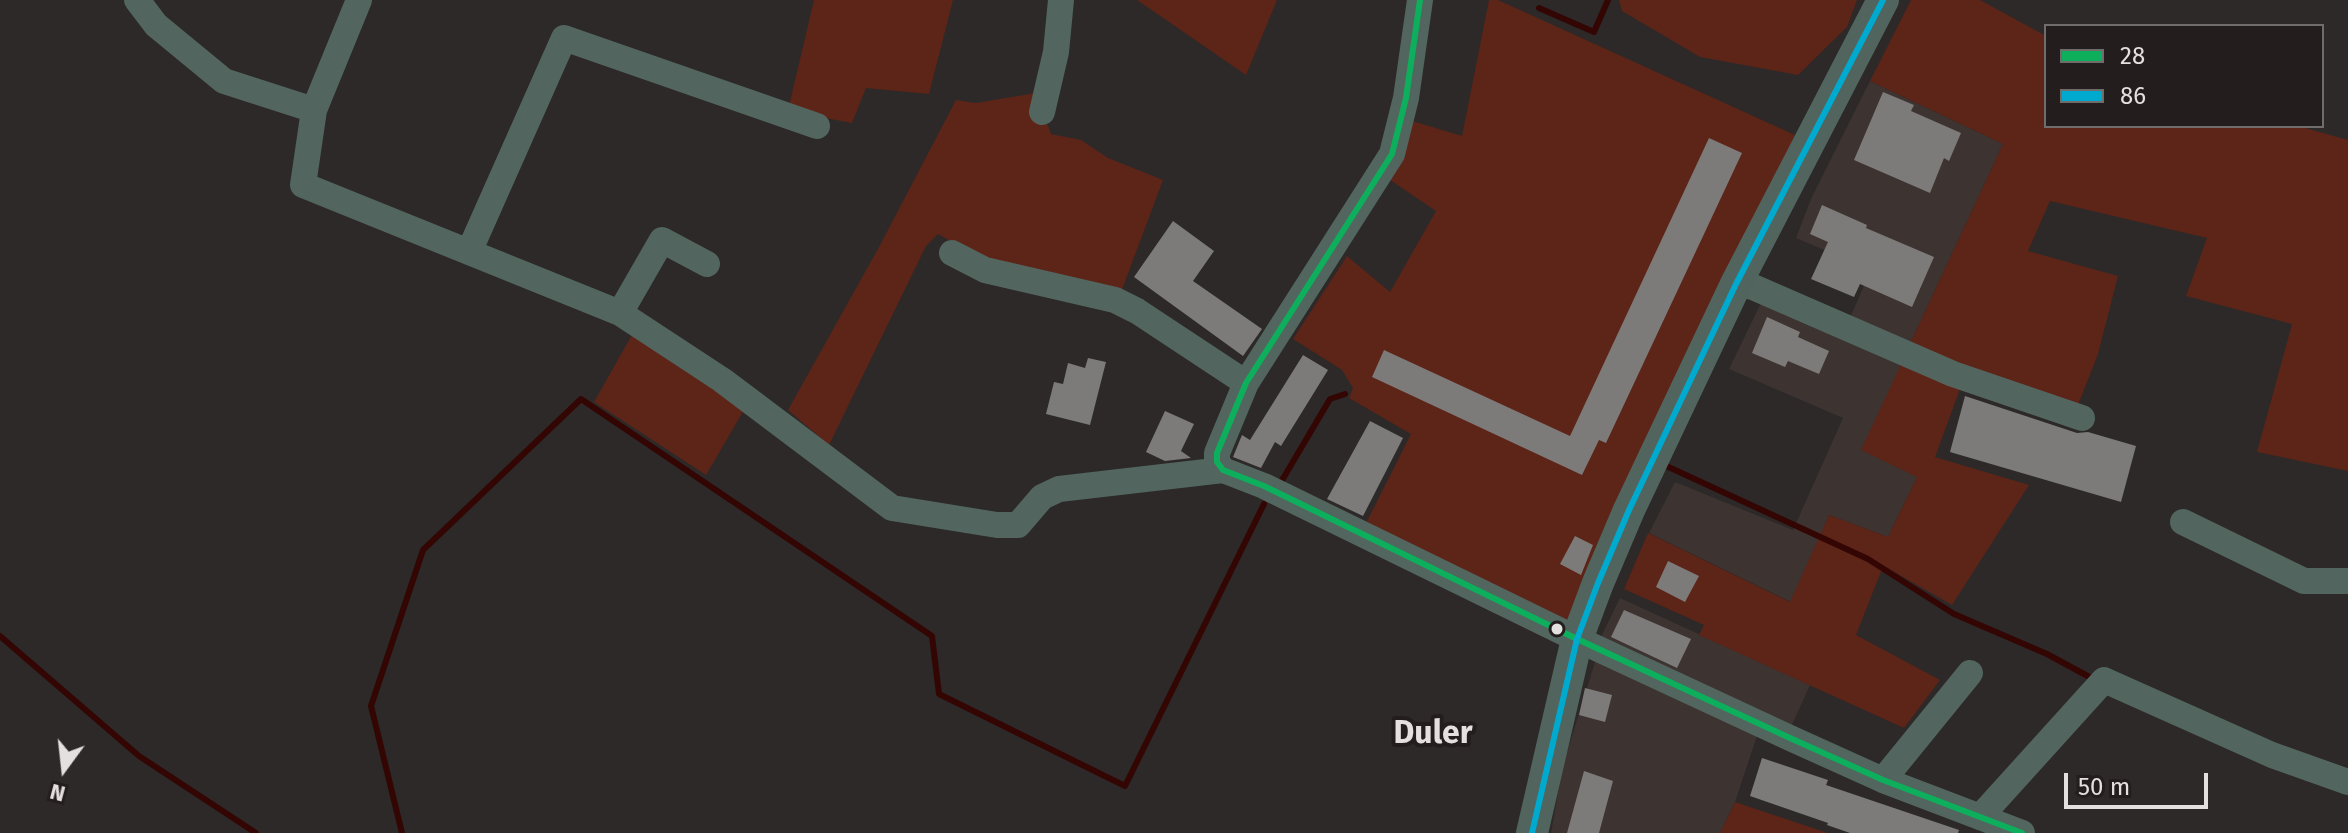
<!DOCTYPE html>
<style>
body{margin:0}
#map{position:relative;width:2348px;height:833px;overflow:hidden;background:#2c2928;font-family:"Fira Sans",sans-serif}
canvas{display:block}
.legend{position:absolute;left:2044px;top:24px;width:280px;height:104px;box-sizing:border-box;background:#231e1d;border:2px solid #706c6b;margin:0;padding:10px 14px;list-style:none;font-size:24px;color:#e4e0e0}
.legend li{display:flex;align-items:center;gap:16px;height:40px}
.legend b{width:40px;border:2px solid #706c6b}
.north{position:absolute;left:24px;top:729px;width:80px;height:80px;-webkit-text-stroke:6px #231e1d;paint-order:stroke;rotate:195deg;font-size:22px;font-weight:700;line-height:32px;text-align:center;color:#e4e0e0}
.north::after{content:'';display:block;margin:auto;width:28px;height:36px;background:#e4e0e0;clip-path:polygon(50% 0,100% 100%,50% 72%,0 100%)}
.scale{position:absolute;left:2064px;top:773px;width:144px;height:36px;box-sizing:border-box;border:4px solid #e4e0e0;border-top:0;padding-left:10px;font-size:24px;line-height:28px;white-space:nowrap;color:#e4e0e0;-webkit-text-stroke:6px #231e1d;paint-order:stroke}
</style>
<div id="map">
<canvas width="2348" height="833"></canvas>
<ul class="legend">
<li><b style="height:10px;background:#0daf5c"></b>28</li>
<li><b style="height:10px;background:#00a9ce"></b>86</li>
</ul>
<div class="north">N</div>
<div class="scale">50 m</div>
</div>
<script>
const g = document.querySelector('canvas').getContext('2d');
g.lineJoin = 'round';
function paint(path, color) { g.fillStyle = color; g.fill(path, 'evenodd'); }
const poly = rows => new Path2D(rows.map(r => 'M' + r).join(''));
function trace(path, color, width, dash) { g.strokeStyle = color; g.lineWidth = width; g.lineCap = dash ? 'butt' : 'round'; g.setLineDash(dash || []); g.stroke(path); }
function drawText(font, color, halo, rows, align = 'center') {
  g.font = font + ' "Fira Sans",sans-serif'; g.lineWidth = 8; g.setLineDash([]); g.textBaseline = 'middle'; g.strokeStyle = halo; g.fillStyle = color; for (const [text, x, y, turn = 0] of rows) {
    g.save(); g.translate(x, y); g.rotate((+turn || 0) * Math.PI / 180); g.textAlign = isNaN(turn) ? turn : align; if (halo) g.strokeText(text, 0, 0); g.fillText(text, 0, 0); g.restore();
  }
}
const built = poly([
 [1870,81,2003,144,1908,348,1848,322,1871,270,1796,238,1811,199],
 [1762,301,1902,362,1917,477,1888,537,1829,515,1791,602,1649,533,1675,482,1793,530,1843,418,1729,369],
 [1620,598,1810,685,1791,727,1600,639],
 [1596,659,1757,736,1735,802,1720,833,1551,833,1563,765]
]);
const green = poly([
 [814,0,953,0,929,94,866,88,852,123,820,117,789,106],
 [1137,0,1277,0,1246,75],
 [1489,0,1498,0,1795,135,1610,523,1567,628,1364,527,1411,434,1349,398,1353,388,1342,370,1293,339,1347,256,1390,292,1436,211,1390,180,1409,120,1462,136],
 [1619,0,1857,0,1847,27,1798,75,1700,57,1622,11],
 [1911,0,1980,0,2046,36,2046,126,2298,126,2348,140,2348,471,2257,452,2292,324,2186,296,2207,238,2050,201,2028,251,2118,276,2098,354,2078,405,1908,348,2003,144,1870,81],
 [1036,93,1051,134,1081,140,1108,158,1163,180,1120,295,986,261,938,234,926,246,829,445,788,410,879,247,956,100,976,103],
 [633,333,744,410,706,475,594,402],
 [1902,362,1960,389,1935,457,2029,485,1952,605,1884,566,1880,574,1856,635,1940,680,1904,728,1699,635,1704,625,1624,589,1648,533,1790,602,1829,515,1888,537,1917,477,1861,450],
 [1735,802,1828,833,1720,833]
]);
const stream = poly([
 [1539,8,1594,32,1608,0],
 [1662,464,1868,559,1954,614,2047,654,2095,680],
 [1281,482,1330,399,1345,394],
 [0,636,139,756,256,833],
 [402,833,371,706,423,550,581,399,932,636,939,694,1125,786,1264,504]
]);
const building = poly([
 [1883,92,1914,105,1911,111,1961,133,1949,161,1944,158,1930,193,1854,160],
 [1709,138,1742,153,1606,443,1599,440,1582,475,1372,377,1384,350,1570,436],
 [1822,205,1867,225,1866,228,1934,257,1912,307,1860,284,1854,297,1811,279,1828,242,1810,234],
 [1173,221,1214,251,1193,281,1262,329,1243,356,1134,277],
 [1767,317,1800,332,1798,337,1829,351,1819,374,1788,361,1785,367,1752,353],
 [1303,355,1328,370,1281,446,1275,442,1261,468,1233,457,1242,435,1250,440],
 [1088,358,1106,362,1090,425,1046,414,1054,382,1063,384,1068,363,1085,368],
 [1965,396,2077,433,2088,432,2136,446,2121,502,1950,452],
 [1165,411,1194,424,1181,451,1191,458,1165,461,1146,452],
 [1370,421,1403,438,1363,516,1327,499],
 [1575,536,1593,545,1581,575,1560,564],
 [1668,561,1699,576,1685,602,1656,587],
 [1624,610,1691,639,1677,668,1611,637],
 [1585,688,1612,695,1605,722,1579,715],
 [1762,758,1828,780,1826,785,1959,830,1958,833,1850,833,1827,825,1828,823,1750,796],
 [1584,771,1613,781,1599,833,1567,833]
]);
const minor = poly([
 [137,0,156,25,224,81,314,110],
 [359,0,314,110,303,185,620,313,722,380,892,508,997,525,1018,525,1042,497,1059,489,1223,470],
 [1420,0,1406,98,1392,154,1246,383,1217,453,1217,462,1223,470,1264,486,1577,639,1790,738,1883,780,2022,833],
 [1042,112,1056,52,1061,0],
 [469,252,564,38,817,126],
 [952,253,985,270,1115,300,1137,311,1246,383],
 [1736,284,1753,287,1953,374,2082,418],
 [620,313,662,240,707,264],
 [2183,522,2304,581,2348,581],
 [1883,780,1970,673],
 [1980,817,2104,680,2272,755,2348,782]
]);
const major = poly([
 [1532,833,1577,639,1598,583,1629,510,1736,284,1883,0]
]);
const bus1 = poly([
 [1420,0,1406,98,1392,154,1246,383,1217,453,1217,462,1223,470,1264,486,1577,639,1790,738,1883,780,2022,833]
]);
const bus2 = poly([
 [1532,833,1577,639,1598,583,1629,510,1736,284,1883,0]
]);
const markers = [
 [1557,629,7,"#e4e0e0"]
];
const districtNames = [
 ["Duler",1433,734]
];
paint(built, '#3d3331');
paint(green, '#5d2418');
trace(stream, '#330604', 6);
paint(building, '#7d7b7a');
trace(minor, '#52655f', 26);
trace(major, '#51645e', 32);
trace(bus1, '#0daf5c', 6);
trace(bus2, '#00a9ce', 6);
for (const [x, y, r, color] of markers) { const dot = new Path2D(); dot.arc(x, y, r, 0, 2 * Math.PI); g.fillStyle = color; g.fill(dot); trace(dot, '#231e1d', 3); }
drawText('bold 32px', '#e4e0e0', '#231e1d', districtNames);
</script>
